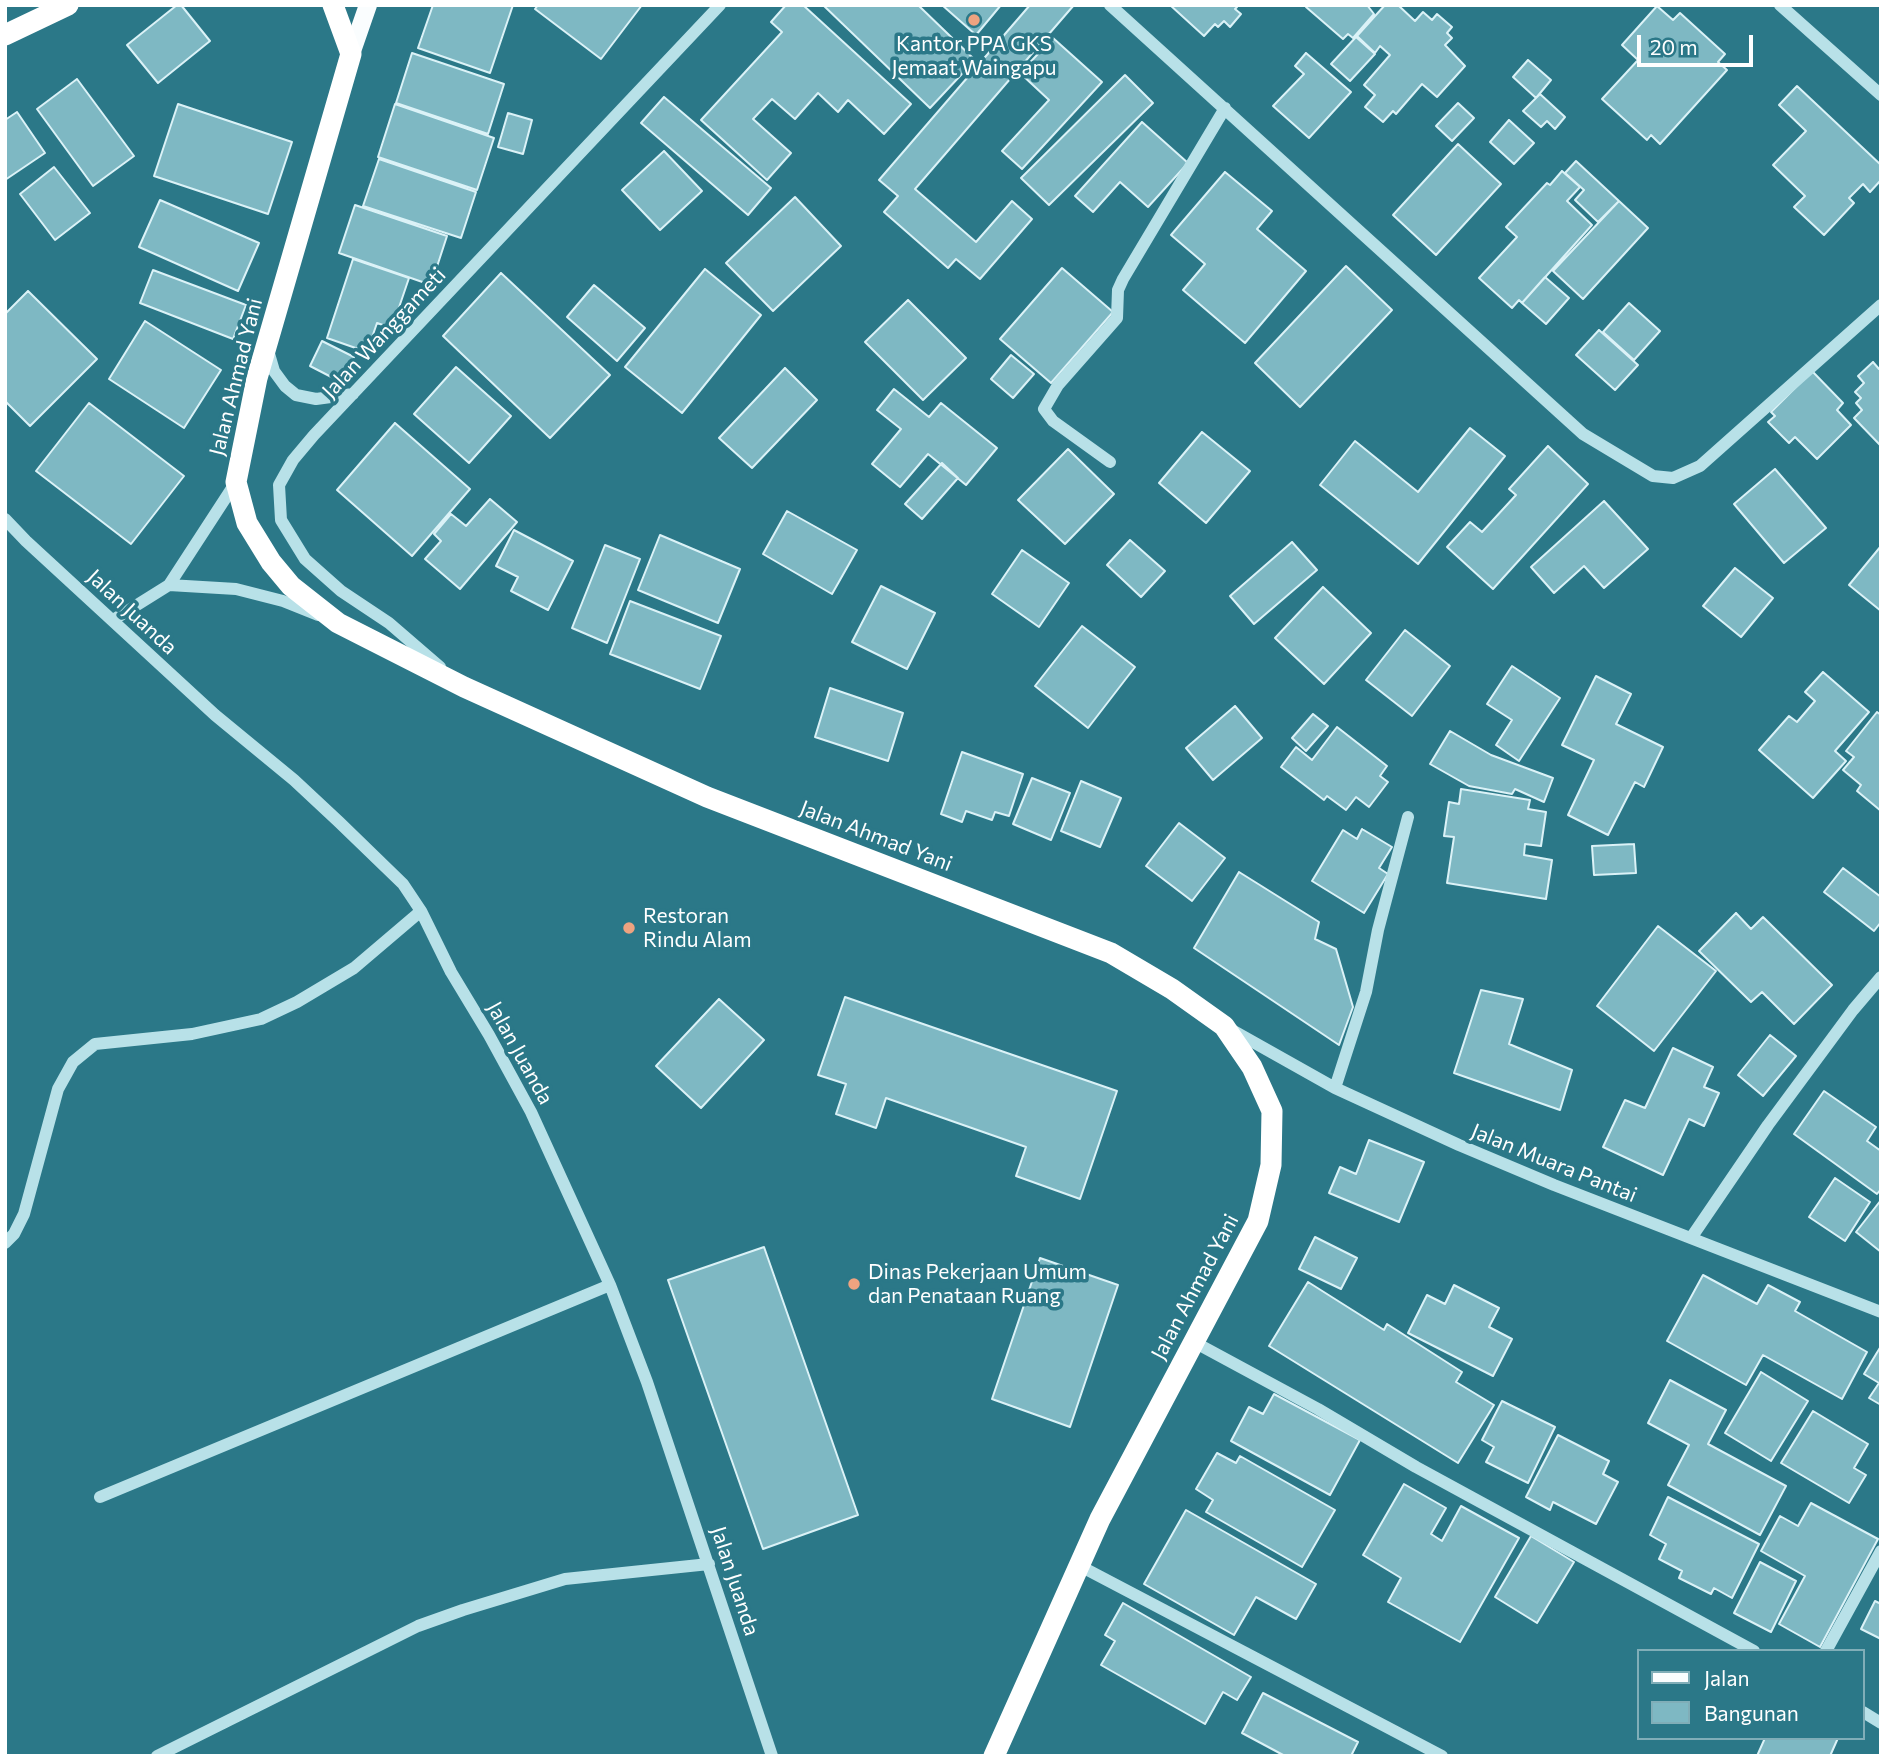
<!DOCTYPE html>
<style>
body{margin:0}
#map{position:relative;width:1886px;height:1761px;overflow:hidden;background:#2b7888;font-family:Commissioner,sans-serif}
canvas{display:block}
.frame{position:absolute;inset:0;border:7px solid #fff;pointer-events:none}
.legend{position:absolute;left:1637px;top:1649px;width:228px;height:91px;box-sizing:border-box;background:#2b7888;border:2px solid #80aeb8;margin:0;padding:9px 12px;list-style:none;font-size:21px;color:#fff}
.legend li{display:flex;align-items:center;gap:14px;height:35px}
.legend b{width:35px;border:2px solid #80aeb8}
.scale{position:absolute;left:1637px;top:35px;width:116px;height:32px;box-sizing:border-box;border:4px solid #fff;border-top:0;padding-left:9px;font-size:21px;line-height:24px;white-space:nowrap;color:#fff;-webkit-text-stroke:5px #2b7888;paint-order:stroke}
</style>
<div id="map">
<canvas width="1886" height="1761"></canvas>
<div class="frame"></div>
<ul class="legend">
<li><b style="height:9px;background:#fafdfe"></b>Jalan</li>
<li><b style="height:19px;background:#7eb8c3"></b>Bangunan</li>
</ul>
<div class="scale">20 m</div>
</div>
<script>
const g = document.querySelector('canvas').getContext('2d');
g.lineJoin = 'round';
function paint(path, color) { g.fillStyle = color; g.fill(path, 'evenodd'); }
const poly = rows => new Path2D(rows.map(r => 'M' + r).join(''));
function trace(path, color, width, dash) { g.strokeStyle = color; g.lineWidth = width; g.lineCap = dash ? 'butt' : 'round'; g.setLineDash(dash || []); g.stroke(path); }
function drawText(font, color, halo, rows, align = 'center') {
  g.font = font + ' Commissioner,sans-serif'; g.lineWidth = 7; g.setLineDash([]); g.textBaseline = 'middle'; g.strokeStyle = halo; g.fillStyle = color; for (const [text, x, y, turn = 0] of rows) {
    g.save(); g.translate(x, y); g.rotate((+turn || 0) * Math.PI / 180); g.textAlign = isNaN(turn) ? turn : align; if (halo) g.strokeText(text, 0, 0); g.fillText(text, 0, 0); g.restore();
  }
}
const building = poly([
 [177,5,181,5,210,41,158,83,127,45,177,5],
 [433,5,513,5,490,73,418,48,433,5],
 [538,5,642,5,601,59,535,9,538,5],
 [786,5,803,5,911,104,884,134,848,100,838,112,818,93,795,119,772,99,753,119,791,153,767,180,701,120,782,32,771,22,786,5],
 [823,5,918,5,975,60,930,108,823,5],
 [942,5,1001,5,976,35,942,5],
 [1030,5,1074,5,915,189,976,242,1012,201,1032,219,980,279,956,259,948,268,884,212,898,196,879,180,1030,5],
 [1170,5,1235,5,1237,7,1235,9,1241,14,1230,27,1224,21,1218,27,1215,24,1204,36,1170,5],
 [1308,5,1367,5,1374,14,1353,38,1348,34,1343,39,1306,7,1308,5],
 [1385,5,1398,5,1415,21,1423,12,1432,20,1437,14,1452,27,1447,33,1452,38,1445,45,1465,66,1437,97,1422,84,1396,114,1393,111,1383,122,1365,107,1375,95,1364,85,1390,55,1380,46,1375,53,1357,36,1385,5],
 [1657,6,1673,20,1680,13,1725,54,1718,62,1727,70,1660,144,1651,135,1647,140,1602,99,1638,60,1622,45,1657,6],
 [1356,37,1375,54,1350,81,1331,64,1356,37],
 [1053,38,1102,82,1022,169,1002,151,1049,100,1020,73,1053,38],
 [412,53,504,84,488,134,396,103,412,53],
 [1306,53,1351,92,1309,138,1273,106,1304,74,1295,66,1306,53],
 [1528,60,1551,80,1536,98,1513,77,1528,60],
 [1125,75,1153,103,1049,205,1021,178,1125,75],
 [77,79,134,156,93,186,37,109,77,79],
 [1797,86,1881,165,1881,180,1870,192,1863,184,1849,198,1854,203,1824,235,1794,207,1805,196,1773,165,1806,131,1779,105,1797,86],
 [1540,94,1565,117,1555,129,1547,121,1541,127,1523,111,1540,94],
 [664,97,771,188,748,215,641,123,664,97],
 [1458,103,1474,118,1452,141,1436,126,1458,103],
 [178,104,292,142,268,214,154,176,178,104],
 [395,104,494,138,477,190,378,157,395,104],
 [17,112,45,153,5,180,5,120,17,112],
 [508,113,532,120,523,154,498,147,508,113],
 [1509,120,1534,143,1514,164,1490,142,1509,120],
 [1142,122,1188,163,1148,207,1120,182,1093,212,1075,196,1142,122],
 [1458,144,1501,184,1436,255,1393,215,1458,144],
 [664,151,702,191,660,230,622,190,664,151],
 [379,159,476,192,461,238,363,206,379,159],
 [1576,161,1619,201,1598,222,1575,200,1584,190,1565,173,1576,161],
 [54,167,90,213,55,240,20,194,54,167],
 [1562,171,1580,187,1567,201,1592,225,1522,303,1519,300,1512,308,1479,278,1517,237,1506,227,1547,183,1550,185,1562,171],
 [1225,172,1272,211,1257,229,1306,271,1245,343,1183,290,1205,264,1171,235,1225,172],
 [795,197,841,246,773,311,726,263,795,197],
 [160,200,259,243,238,291,139,247,160,200],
 [1619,201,1648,228,1583,299,1553,271,1619,201],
 [355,205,447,236,431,285,339,253,355,205],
 [353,259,409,278,392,328,377,323,367,352,327,338,353,259],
 [1346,266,1392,310,1300,407,1255,363,1346,266],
 [1062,268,1113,312,1051,383,1000,339,1062,268],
 [705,269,761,315,682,413,625,367,705,269],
 [153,270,246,305,233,339,140,303,153,270],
 [501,273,610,375,550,438,443,336,501,273],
 [1545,277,1569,298,1546,324,1522,303,1545,277],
 [594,285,645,328,617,361,567,317,594,285],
 [28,291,97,359,30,426,5,401,5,314,28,291],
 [908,300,966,358,923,400,865,342,908,300],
 [1629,303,1660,331,1634,360,1603,332,1629,303],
 [145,321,221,370,184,428,109,379,145,321],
 [1599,330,1638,365,1615,390,1576,355,1599,330],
 [322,341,354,357,341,382,310,366,322,341],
 [1011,355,1034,374,1013,398,991,379,1011,355],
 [1873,362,1879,369,1881,367,1881,446,1854,418,1862,410,1856,403,1861,398,1855,392,1864,383,1858,376,1873,362],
 [456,367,511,416,469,463,414,414,456,367],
 [785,368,817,400,752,468,719,438,785,368],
 [1812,371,1843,403,1837,410,1851,425,1817,459,1795,437,1789,443,1768,422,1775,416,1771,412,1812,371],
 [894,389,929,417,941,403,997,448,966,485,928,454,900,487,872,464,901,429,877,410,894,389],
 [89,403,184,476,131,544,36,471,89,403],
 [395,423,470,489,412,556,337,490,395,423],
 [1470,428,1505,456,1418,564,1320,485,1355,441,1418,492,1470,428],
 [1202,432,1250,471,1206,523,1159,483,1202,432],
 [1548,446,1588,484,1493,589,1447,547,1470,522,1482,532,1516,495,1509,489,1548,446],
 [1068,449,1114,494,1065,544,1018,500,1068,449],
 [942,463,958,478,922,519,905,504,942,463],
 [1775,469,1826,528,1784,563,1734,504,1775,469],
 [490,499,517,522,460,589,425,559,441,541,434,534,451,514,466,526,490,499],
 [1604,501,1648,549,1604,588,1584,566,1554,593,1531,567,1604,501],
 [787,511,857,550,832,594,763,554,787,511],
 [514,530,573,561,548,610,511,591,518,577,496,566,514,530],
 [660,535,740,569,718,623,638,590,660,535],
 [1130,540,1165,571,1141,597,1107,565,1130,540],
 [1292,542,1317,570,1254,624,1230,596,1292,542],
 [605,545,640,559,607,643,572,628,605,545],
 [1881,546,1881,611,1849,585,1881,546],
 [1022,550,1069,583,1039,627,992,594,1022,550],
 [1735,568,1773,598,1741,637,1703,606,1735,568],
 [881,586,935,613,907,669,852,642,881,586],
 [1323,587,1371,633,1324,684,1275,638,1323,587],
 [630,601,721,636,700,689,610,654,630,601],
 [1082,626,1135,667,1088,728,1035,686,1082,626],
 [1405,630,1450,666,1412,716,1366,680,1405,630],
 [1512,666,1560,698,1519,761,1496,745,1512,720,1487,704,1512,666],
 [1823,672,1869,712,1835,751,1846,761,1813,798,1759,750,1789,716,1797,722,1815,701,1805,692,1823,672],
 [1596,676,1631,694,1616,724,1663,747,1644,787,1635,782,1608,835,1568,815,1594,760,1562,745,1596,676],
 [830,688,903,713,888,761,815,737,830,688],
 [1235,706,1262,738,1213,780,1186,748,1235,706],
 [1877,712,1881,715,1881,811,1857,791,1861,785,1843,770,1854,757,1846,751,1877,712],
 [1313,714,1328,726,1306,751,1292,738,1313,714],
 [1337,727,1387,766,1380,776,1388,782,1369,807,1356,797,1346,810,1327,796,1324,800,1281,767,1296,747,1312,760,1337,727],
 [1450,731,1491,755,1553,778,1544,802,1515,789,1512,794,1469,786,1430,764,1450,731],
 [962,752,1023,774,1009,816,995,812,992,820,966,811,962,822,941,814,962,752],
 [1032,778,1070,793,1051,840,1013,824,1032,778],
 [1081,781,1121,798,1100,847,1061,831,1081,781],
 [1461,789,1530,800,1528,809,1546,812,1541,846,1525,844,1524,855,1552,860,1546,899,1447,883,1454,837,1444,836,1449,802,1459,804,1461,789],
 [1179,823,1225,858,1192,901,1146,866,1179,823],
 [1362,829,1392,847,1379,868,1388,874,1364,913,1312,881,1343,830,1357,839,1362,829],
 [1634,844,1636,873,1594,875,1592,846,1634,844],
 [1843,868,1881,897,1881,922,1874,931,1824,892,1843,868],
 [1239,872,1319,922,1315,939,1336,949,1353,1007,1339,1045,1194,948,1239,872],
 [1736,913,1751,929,1763,917,1832,985,1794,1024,1762,992,1751,1002,1699,951,1736,913],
 [1658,926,1716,971,1654,1051,1597,1006,1658,926],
 [1481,990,1523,999,1509,1044,1572,1070,1560,1110,1454,1073,1481,990],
 [845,997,1117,1091,1080,1199,1016,1176,1026,1147,886,1098,876,1128,836,1114,846,1084,818,1075,845,997],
 [719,999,764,1040,701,1108,656,1066,719,999],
 [1770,1035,1796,1056,1763,1096,1738,1075,1770,1035],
 [1673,1048,1713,1067,1704,1087,1719,1093,1704,1126,1689,1119,1663,1175,1603,1147,1625,1100,1645,1108,1673,1048],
 [1824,1091,1876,1127,1867,1141,1881,1151,1881,1189,1877,1194,1794,1134,1824,1091],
 [1369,1140,1424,1162,1399,1222,1329,1193,1340,1167,1356,1174,1369,1140],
 [1835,1178,1870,1202,1845,1241,1809,1217,1835,1178],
 [1881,1200,1881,1252,1856,1232,1881,1200],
 [1315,1237,1357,1258,1341,1289,1299,1269,1315,1237],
 [764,1247,858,1515,763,1549,668,1280,764,1247],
 [1040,1258,1118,1285,1070,1427,992,1399,1040,1258],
 [1703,1275,1757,1304,1768,1285,1800,1302,1795,1311,1867,1352,1842,1399,1763,1355,1746,1385,1667,1341,1703,1275],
 [1308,1282,1384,1330,1387,1324,1462,1372,1456,1382,1494,1405,1458,1463,1269,1346,1308,1282],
 [1454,1285,1499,1308,1489,1327,1512,1339,1493,1376,1408,1333,1427,1295,1445,1304,1454,1285],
 [1881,1346,1881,1405,1869,1398,1879,1383,1864,1374,1881,1346],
 [1761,1372,1808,1401,1771,1461,1725,1433,1761,1372],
 [1670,1380,1726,1410,1708,1444,1786,1486,1760,1535,1668,1485,1689,1445,1648,1423,1670,1380],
 [1274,1394,1360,1440,1330,1495,1231,1441,1249,1407,1263,1414,1274,1394],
 [1502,1401,1555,1427,1528,1483,1486,1462,1494,1447,1482,1440,1502,1401],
 [1813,1411,1868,1444,1854,1468,1866,1475,1849,1503,1781,1463,1813,1411],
 [1558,1435,1609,1461,1603,1474,1618,1482,1596,1524,1553,1502,1550,1510,1526,1497,1558,1435],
 [1217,1453,1236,1463,1240,1456,1335,1510,1302,1567,1206,1512,1213,1500,1196,1489,1217,1453],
 [1404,1484,1446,1508,1431,1534,1442,1541,1461,1506,1519,1538,1460,1642,1388,1602,1401,1578,1363,1555,1404,1484],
 [1668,1497,1759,1544,1732,1598,1714,1588,1711,1594,1679,1578,1682,1571,1659,1559,1666,1544,1650,1535,1668,1497],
 [1811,1503,1878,1539,1820,1647,1779,1624,1805,1576,1761,1551,1780,1516,1798,1526,1811,1503],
 [1186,1510,1316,1584,1296,1619,1256,1597,1234,1635,1144,1584,1186,1510],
 [1531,1536,1574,1562,1537,1623,1495,1597,1531,1536],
 [1760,1562,1796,1581,1771,1632,1734,1613,1760,1562],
 [1875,1601,1881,1604,1881,1639,1861,1629,1875,1601],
 [1123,1603,1251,1677,1237,1700,1223,1692,1205,1724,1101,1665,1115,1641,1105,1635,1123,1603],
 [1263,1693,1358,1742,1351,1756,1285,1756,1242,1733,1263,1693],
 [1765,1738,1838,1738,1830,1756,1757,1756,1765,1738]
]);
const minor = poly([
 [1110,5,1583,434,1653,476,1673,478,1700,466,1881,305],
 [1780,5,1881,95],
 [267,347,274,371,285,386,296,395,316,399,353,394],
 [1110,462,1053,421,1044,409,1058,385,1117,318,1118,290,1123,279,1225,108],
 [5,519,26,541,215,715,294,780,339,822,403,884,421,911,451,972,489,1035,531,1112,610,1285,647,1382,772,1756],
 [169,585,236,589,283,601,318,615],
 [113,620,169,585,236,482],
 [440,667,389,623,341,591,305,559,281,520,279,485,293,460,314,435,720,5],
 [1230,1029,1335,1088,1459,1145,1554,1185,1881,1312],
 [1335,1088,1366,992,1378,930,1408,817],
 [1691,1238,1768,1125,1853,1010,1881,977],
 [5,1243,14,1234,24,1214,58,1089,73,1062,95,1044,192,1034,261,1019,297,1002,354,968,421,911],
 [1194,1342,1318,1409,1416,1467,1754,1651],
 [100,1497,610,1285],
 [1080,1566,1442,1756],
 [1826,1651,1881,1551],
 [1863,1712,1881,1723],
 [157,1756,418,1626,463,1610,565,1579,709,1564]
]);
const major = poly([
 [351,54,368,5]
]);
const highway = poly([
 [333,5,351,54,257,378,236,482,247,523,271,562,291,586,338,623,464,687,707,797,1111,953,1172,989,1224,1026,1252,1067,1272,1111,1271,1165,1258,1221,1100,1519,994,1756],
 [5,35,68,5]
]);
const markers = [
 [974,20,7,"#eea380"],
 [629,928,7,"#eea380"],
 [854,1284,7,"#eea380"]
];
const poiNames = [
 ["Kantor PPA GKS",974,44,"center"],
 ["Jemaat Waingapu",974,68,"center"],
 ["Restoran",643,916],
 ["Rindu Alam",643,940],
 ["Dinas Pekerjaan Umum",868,1272],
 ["dan Penataan Ruang",868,1296]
];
const streetNames = [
 ["Jalan Wanggameti",384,333,-47],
 ["Jalan Ahmad Yani",236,377,-76],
 ["Jalan Juanda",132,612,43],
 ["Jalan Ahmad Yani",876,836,21],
 ["Jalan Juanda",520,1053,61],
 ["Jalan Muara Pantai",1554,1163,22],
 ["Jalan Ahmad Yani",1195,1287,-62],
 ["Jalan Juanda",735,1581,72]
];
paint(building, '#7eb8c3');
trace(building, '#dbf2f7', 2);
trace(minor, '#b8e1e8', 12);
trace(major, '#fafdfe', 18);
trace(highway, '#fff', 21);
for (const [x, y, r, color] of markers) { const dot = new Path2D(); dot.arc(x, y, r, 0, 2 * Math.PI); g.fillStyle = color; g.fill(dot); trace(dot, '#2b7888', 2.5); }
drawText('21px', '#fff', '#2b7888', poiNames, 'left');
drawText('21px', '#fff', '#2b7888', streetNames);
</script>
